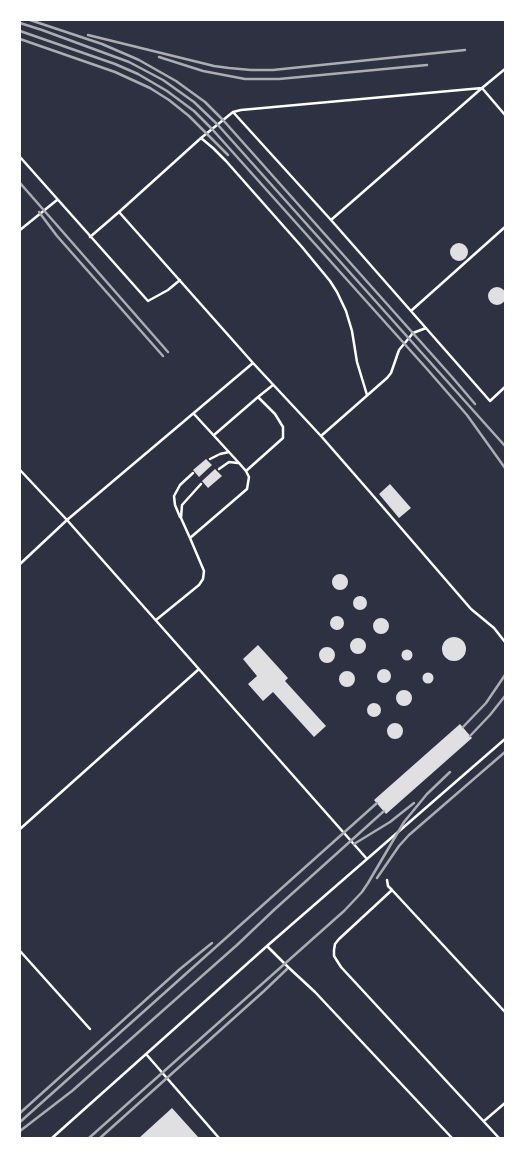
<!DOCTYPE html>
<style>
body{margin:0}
#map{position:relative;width:525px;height:1158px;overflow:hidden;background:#2d3142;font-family:Lato,sans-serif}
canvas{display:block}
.frame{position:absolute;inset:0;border:21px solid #fff;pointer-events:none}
</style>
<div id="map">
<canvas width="525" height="1158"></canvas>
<div class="frame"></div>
</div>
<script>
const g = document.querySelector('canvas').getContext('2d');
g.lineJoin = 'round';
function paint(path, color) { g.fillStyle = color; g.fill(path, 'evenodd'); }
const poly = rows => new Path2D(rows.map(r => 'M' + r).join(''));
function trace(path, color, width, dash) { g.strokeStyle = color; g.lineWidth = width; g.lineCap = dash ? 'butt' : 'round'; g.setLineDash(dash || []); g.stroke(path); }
const building = poly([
 '450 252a9 9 0 1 1 18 0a9 9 0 1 1-18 0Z',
 '488 296a9 9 0 1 1 18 0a9 9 0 1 1-18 0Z',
 [206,459,212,465,199,477,193,470],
 [215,469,222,476,208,488,202,481],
 [390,484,411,508,399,518,379,494],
 '332 582a8 8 0 1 1 16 0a8 8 0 1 1-16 0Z',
 '353 603a7 7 0 1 1 14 0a7 7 0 1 1-14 0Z',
 '330 623a7 7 0 1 1 14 0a7 7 0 1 1-14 0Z',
 '373 626a8 8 0 1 1 16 0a8 8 0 1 1-16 0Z',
 '442 649a12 12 0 1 1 24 0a12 12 0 1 1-24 0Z',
 '350 646a8 8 0 1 1 16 0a8 8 0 1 1-16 0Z',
 [258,645,288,678,285,681,326,726,314,737,273,692,263,701,248,684,257,676,243,659],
 '319 655a8 8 0 1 1 16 0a8 8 0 1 1-16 0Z',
 '401.5 655a5.5 5.5 0 1 1 11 0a5.5 5.5 0 1 1-11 0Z',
 '377 676a7 7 0 1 1 14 0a7 7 0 1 1-14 0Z',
 '339 679a8 8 0 1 1 16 0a8 8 0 1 1-16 0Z',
 '422.5 678a5.5 5.5 0 1 1 11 0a5.5 5.5 0 1 1-11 0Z',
 '396 698a8 8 0 1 1 16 0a8 8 0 1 1-16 0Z',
 '367 710a7 7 0 1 1 14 0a7 7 0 1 1-14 0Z',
 '387 731a8 8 0 1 1 16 0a8 8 0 1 1-16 0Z',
 [460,724,472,738,386,814,374,800],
 [172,1108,199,1138,139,1138]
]);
const service = poly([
 [233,112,241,110,482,88,505,115],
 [201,138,213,148,226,161,302,247,330,281,337,292,346,311,352,331,357,362,367,395],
 [20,157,148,301,168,290,180,280],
 [119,212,253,363],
 [331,220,482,88,505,69],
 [20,230,57,200],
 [90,237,119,212,201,138,233,112,331,220,490,401,505,387],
 [412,310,505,227],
 [258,397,273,385],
 [214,435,258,397,275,414,283,427,283,438,246,471],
 [321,436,387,378,391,373,399,350,404,344,413,333,426,328],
 [210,459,220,454,229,452],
 [219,469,229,462,238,463],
 [20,470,67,520,367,859],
 [180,517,175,505,174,496,180,485,193,473],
 [190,538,247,489,249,477,246,471,239,463,194,414],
 [20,564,67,520,253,363,321,436,369,491,471,609,494,628,505,642],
 [156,620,199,585,203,579,204,571,190,538,181,518,182,505,201,484],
 [20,829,199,669],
 [387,880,388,886,392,890,339,939,335,944,334,950,334,956,341,967,499,1138],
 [392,890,505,1012],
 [267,946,288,967,315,992,452,1138],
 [20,951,90,1029],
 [146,1054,219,1138],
 [484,1121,505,1103],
 [52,1138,267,946,505,739]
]);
const rail = poly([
 [30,20,102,44,139,60,176,81,205,102,223,120,452,377,475,404],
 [20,23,42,30,129,62,163,80,194,102,218,125,505,446],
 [20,31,115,64,138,74,167,91,194,111,212,129,427,369,467,415,505,468],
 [88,35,214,66,229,68,251,70,273,70,465,50],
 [20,39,115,72,150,88,169,100,189,116,228,155],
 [159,57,203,71,245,79,279,79,427,65],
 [20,183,168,352],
 [39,212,57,236,163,356],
 [463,727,486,703,505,675],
 [470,736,490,715,505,696],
 [354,844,390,822,414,803],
 [377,878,399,846,409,835,505,752],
 [20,1113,180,969,212,943],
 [20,1122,377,803],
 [20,1131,72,1091,237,945,275,909,384,811],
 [89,1138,344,911,362,892,368,883,404,822,427,794,450,772],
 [100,1138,264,991,287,969]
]);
paint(building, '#e0e0e3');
trace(service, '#fff', 2.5);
trace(rail, '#abadb3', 2.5);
</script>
